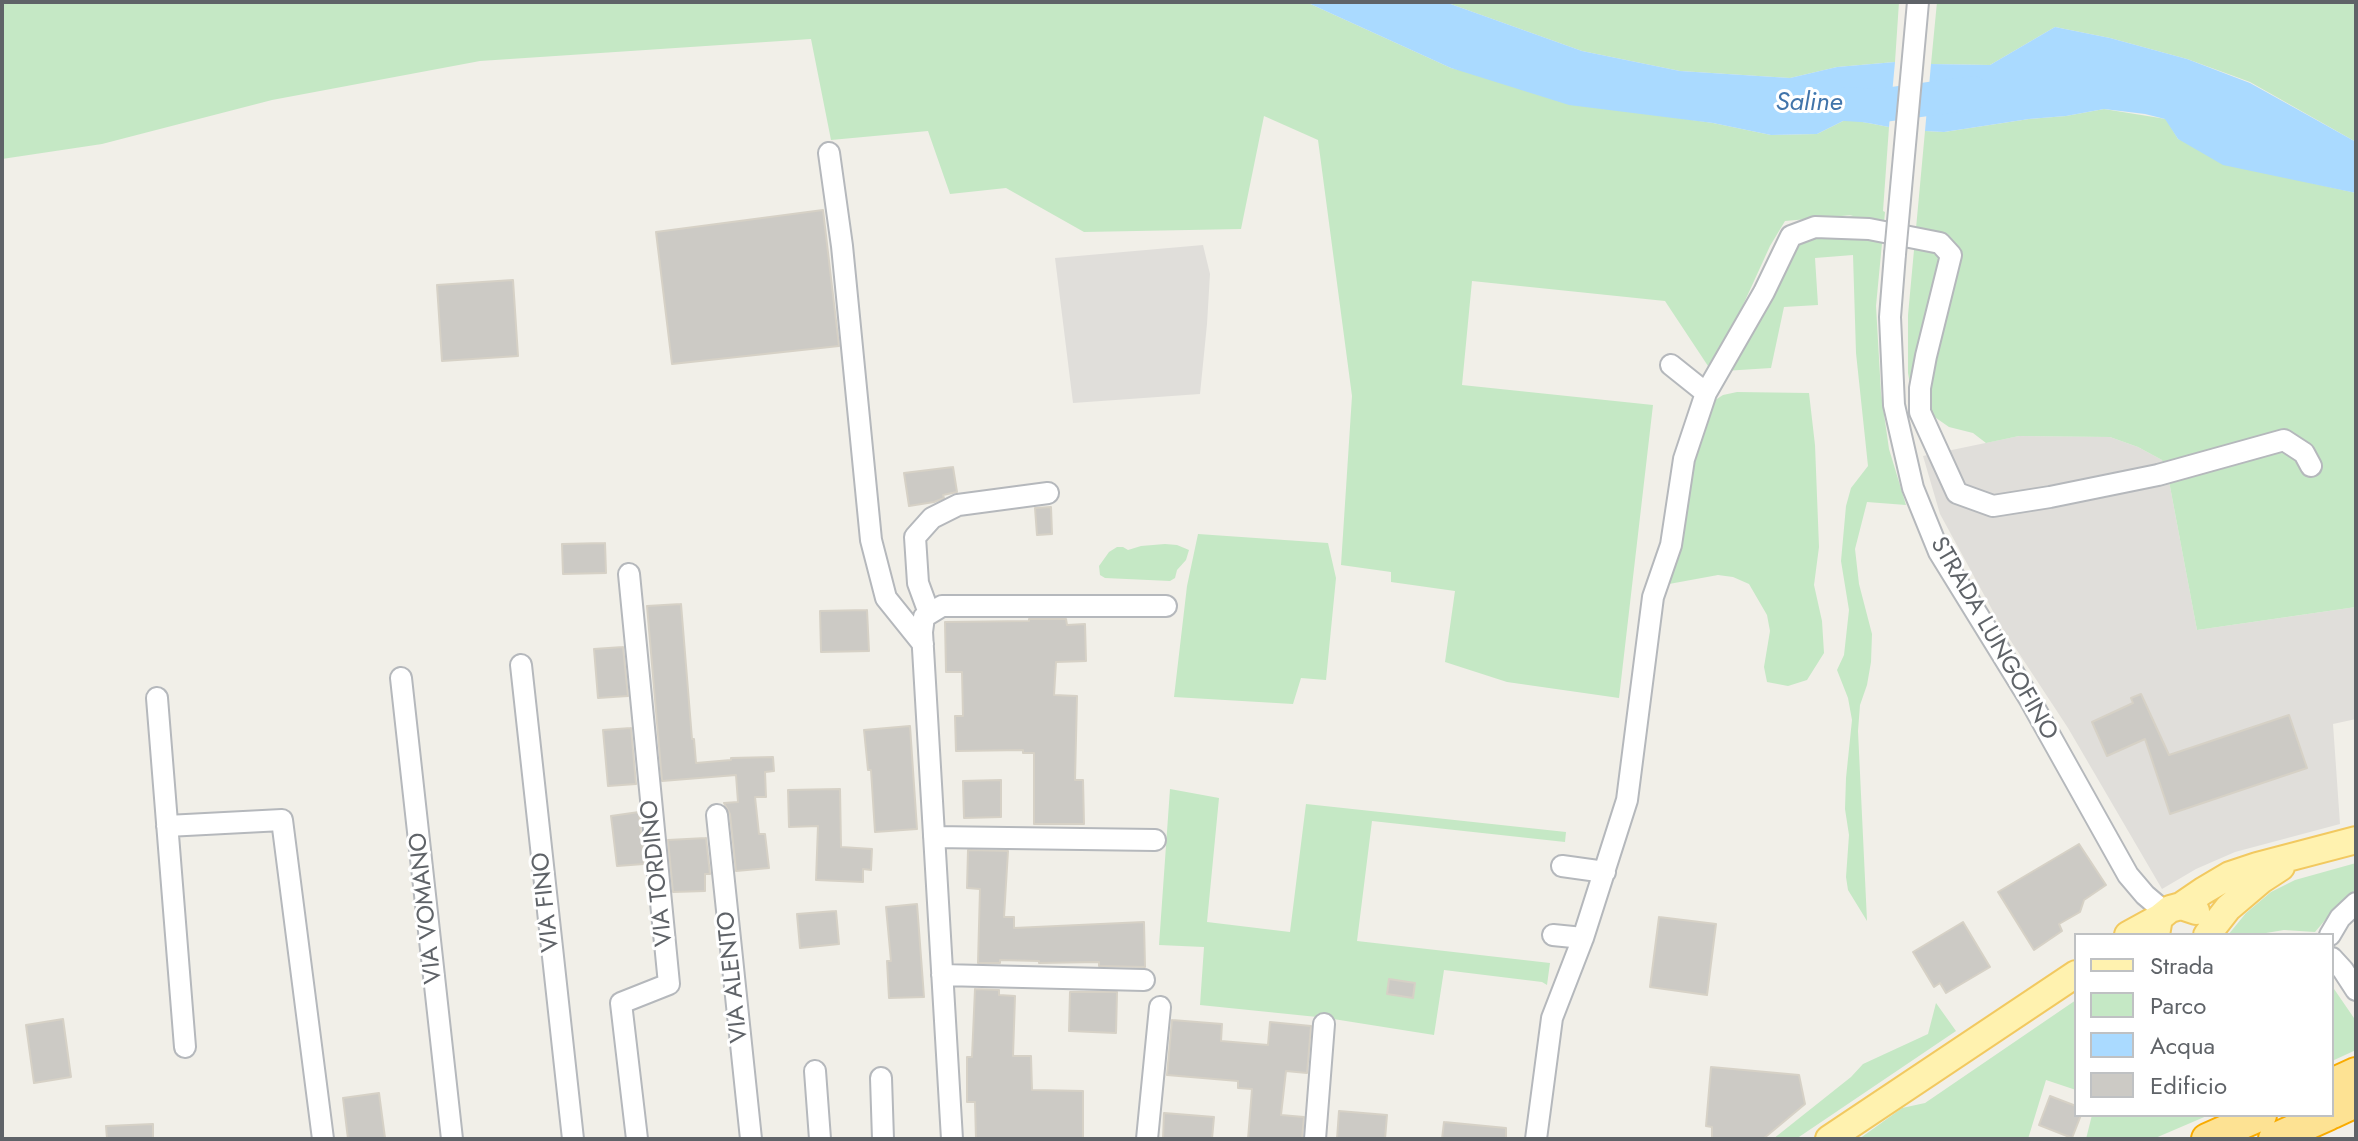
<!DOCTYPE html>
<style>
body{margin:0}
#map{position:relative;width:2358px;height:1141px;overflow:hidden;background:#f1efe8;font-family:Jost,sans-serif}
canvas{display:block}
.frame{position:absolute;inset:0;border:4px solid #5f6368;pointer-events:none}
.legend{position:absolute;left:2074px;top:933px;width:260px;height:184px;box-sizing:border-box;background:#fff;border:2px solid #bfc1c3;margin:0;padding:10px 14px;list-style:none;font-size:24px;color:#5f6368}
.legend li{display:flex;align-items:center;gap:16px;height:40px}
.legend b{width:40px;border:2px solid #bfc1c3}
</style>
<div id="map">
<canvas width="2358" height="1141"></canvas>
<div class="frame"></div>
<ul class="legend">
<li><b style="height:10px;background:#fff2af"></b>Strada</li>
<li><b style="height:22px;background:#c5e8c5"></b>Parco</li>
<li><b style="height:22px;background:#aadaff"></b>Acqua</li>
<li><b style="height:22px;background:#cccac5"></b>Edificio</li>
</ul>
</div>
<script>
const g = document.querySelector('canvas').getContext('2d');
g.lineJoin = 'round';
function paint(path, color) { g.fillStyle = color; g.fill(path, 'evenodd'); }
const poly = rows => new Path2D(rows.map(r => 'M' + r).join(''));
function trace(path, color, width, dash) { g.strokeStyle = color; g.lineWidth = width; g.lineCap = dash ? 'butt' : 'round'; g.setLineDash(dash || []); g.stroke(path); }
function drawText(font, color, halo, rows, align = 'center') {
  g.font = font + ' Jost,sans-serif'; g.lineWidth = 6; g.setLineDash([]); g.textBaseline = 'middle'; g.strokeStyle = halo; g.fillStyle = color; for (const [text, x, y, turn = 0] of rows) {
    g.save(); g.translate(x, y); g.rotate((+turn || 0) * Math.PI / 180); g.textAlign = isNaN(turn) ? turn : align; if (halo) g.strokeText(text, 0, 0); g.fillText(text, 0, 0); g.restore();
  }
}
const industrial = poly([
 [1203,245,1210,274,1207,324,1200,394,1073,403,1055,258],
 [2019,436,2110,437,2138,447,2162,460,2169,481,2197,630,2356,607,2356,719,2333,724,2340,824,2235,852,2196,869,2162,889,2068,728,2001,626,1940,514,1923,456]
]);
const green = poly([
 [2,2,1306,2,1451,68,1652,114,1713,123,1771,135,1817,134,1847,119,1889,127,1883,211,1885,212,1876,306,1881,393,1889,449,1906,505,1867,502,1855,549,1859,584,1872,634,1871,662,1867,685,1860,705,1858,731,1867,921,1848,890,1846,877,1849,835,1845,809,1846,778,1852,720,1848,698,1837,670,1844,655,1849,610,1841,561,1846,506,1851,488,1868,466,1856,353,1853,255,1815,258,1818,305,1784,307,1771,368,1724,371,1788,248,1814,231,1850,237,1847,217,1853,215,1785,221,1770,246,1738,316,1708,366,1665,301,1472,281,1462,385,1653,405,1619,698,1507,682,1445,662,1455,591,1391,582,1391,572,1341,565,1352,396,1318,140,1264,116,1241,229,1084,232,1006,188,950,194,928,131,831,140,811,39,480,61,272,100,102,144,2,159],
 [1445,2,1899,2,1895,62,1837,67,1790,78,1680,71,1582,51],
 [1937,2,2356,2,2356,142,2250,82,2187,59,2110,38,2055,27,1990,65,1931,64],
 [2104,109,2166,119,2178,139,2307,182,2356,193,2356,607,2197,630,2169,481,2162,460,2138,447,2110,437,2019,436,1986,443,1973,433,1949,427,1913,402,1908,373,1908,315,1925,131,1944,132,2029,119,2066,116],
 [1737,392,1809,393,1815,445,1819,547,1814,585,1822,621,1824,653,1807,680,1788,686,1767,682,1764,667,1770,631,1767,615,1749,584,1733,577,1718,575,1669,584,1680,509,1709,404,1723,395],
 [1198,534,1328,543,1336,578,1326,680,1301,678,1293,704,1174,697,1187,586],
 [1165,544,1177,545,1189,550,1186,560,1177,570,1175,578,1170,581,1105,578,1100,575,1099,566,1109,552,1117,547,1123,547,1128,550,1141,546],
 [1170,789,1219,798,1207,922,1290,932,1306,804,1566,832,1565,842,1372,821,1357,941,1550,963,1547,985,1542,982,1444,970,1434,1035,1327,1018,1200,1005,1204,947,1159,945],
 [2356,863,2356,889,2332,912,2315,932,2284,930,2254,935,2228,935,2246,913,2271,892,2295,880],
 [2332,986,2356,1021,2356,1050,2332,1061],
 [2076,1000,2076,1090,2046,1080,2028,1139,1859,1139,1902,1108,1925,1103],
 [1936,1003,1956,1031,1796,1139,1773,1139,1851,1077,1863,1064,1928,1034],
 [2092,1115,2209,1115,2153,1139,2086,1139]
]);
const water = poly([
 [1306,2,1445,2,1582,51,1680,71,1790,78,1837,67,1895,62,1889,127,1847,119,1817,134,1771,135,1713,123,1569,105,1451,68],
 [2055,27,2110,38,2187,59,2250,83,2356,142,2356,193,2223,165,2178,139,2165,119,2145,114,2104,109,2066,116,2029,119,1944,132,1925,131,1931,64,1990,65]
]);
const river = poly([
 [1846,104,1877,106,1972,93]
]);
const building = poly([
 [823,210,839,346,672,364,656,232,823,210],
 [513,280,518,356,442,361,437,285,513,280],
 [953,467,957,492,943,495,944,498,934,502,909,506,904,473,953,467],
 [1051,507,1052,534,1037,535,1035,508,1051,507],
 [605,543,606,573,563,574,562,544,605,543],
 [681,604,692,739,694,739,696,763,731,760,731,758,773,757,774,771,765,772,766,797,755,797,759,834,765,834,769,868,736,871,730,814,724,803,738,802,736,775,662,781,647,606,681,604],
 [867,610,869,651,821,652,820,611,867,610],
 [1029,619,1066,619,1067,625,1085,624,1086,661,1056,662,1054,695,1077,696,1075,780,1083,780,1084,824,1034,824,1034,753,1023,753,1023,750,956,751,955,716,963,716,962,672,946,672,945,622,1029,621,1029,619],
 [623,647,628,696,598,698,594,649,623,647],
 [2141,694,2169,755,2289,715,2307,768,2170,814,2145,739,2107,756,2092,722,2133,703,2131,698,2141,694],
 [910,726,917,829,875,832,871,770,868,770,864,730,910,726],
 [631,728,636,784,608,786,603,730,631,728],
 [1001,780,1001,817,964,818,963,781,1001,780],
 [840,789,841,847,872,849,871,870,863,869,863,882,816,880,818,826,789,827,788,790,840,789],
 [639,812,644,864,617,866,611,816,639,812],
 [706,838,710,874,705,874,705,891,673,892,668,840,706,838],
 [2079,844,2106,885,2084,900,2080,912,2059,924,2062,931,2034,950,1998,892,2079,844],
 [968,850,1008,851,1004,917,1014,917,1014,928,1144,922,1145,967,1099,966,1099,962,1039,963,1039,961,1000,960,1000,963,978,963,980,889,967,888,968,850],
 [917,904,924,997,889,998,887,961,891,961,886,907,917,904],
 [836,911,839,944,800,948,797,914,836,911],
 [1659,917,1716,924,1707,995,1650,987,1659,917],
 [1963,922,1990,967,1946,993,1940,983,1934,987,1913,952,1963,922],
 [1389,979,1415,983,1413,998,1387,994,1389,979],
 [975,989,999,990,999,995,1015,996,1013,1056,1031,1056,1032,1090,1083,1091,1083,1139,976,1139,975,1102,967,1102,967,1057,972,1057,975,989],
 [1070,992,1117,992,1116,1033,1069,1031,1070,992],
 [63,1019,71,1077,34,1083,26,1025,63,1019],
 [1172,1020,1222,1024,1221,1041,1268,1045,1270,1022,1311,1026,1307,1073,1286,1071,1281,1115,1304,1117,1302,1139,1248,1139,1252,1089,1238,1088,1238,1081,1167,1075,1172,1020],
 [1711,1067,1799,1075,1805,1104,1763,1139,1712,1139,1712,1127,1706,1126,1711,1067],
 [379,1093,385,1138,348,1139,343,1098,379,1093],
 [2050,1096,2076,1106,2076,1115,2081,1115,2072,1138,2039,1125,2050,1096],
 [1339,1111,1387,1115,1385,1139,1337,1139,1339,1111],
 [1164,1113,1214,1117,1212,1139,1163,1139,1164,1113],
 [1444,1122,1506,1128,1506,1139,1442,1139,1444,1122],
 [153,1124,153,1139,107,1139,106,1126,153,1124]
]);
const minor = poly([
 [829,153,842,246,871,540,886,598,923,644],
 [1895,254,1890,317,1894,405,1913,488,1939,552,2029,698,2128,875,2145,895,2165,912],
 [1706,393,1764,292,1791,236,1815,227,1869,229,1940,243,1951,255,1926,356,1920,388,1920,412,1957,493,1993,506,2050,497,2158,475,2284,440,2304,453,2311,466],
 [629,574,669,984,621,1003,637,1139],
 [929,613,918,583,915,537,932,518,958,505,1048,493],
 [521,665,573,1139],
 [401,678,452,1139],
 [157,698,185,1047],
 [717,815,751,1139],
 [167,826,282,820,323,1139],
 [934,837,1155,840],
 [1562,866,1605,872],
 [1553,935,1583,938],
 [2330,935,2340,918,2356,903],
 [2332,958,2343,970,2356,990],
 [942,975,1144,980],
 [815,1071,820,1139],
 [881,1078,883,1139],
 [952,1139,922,632,924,617,942,606,1166,606],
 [1147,1139,1160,1007],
 [1315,1139,1324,1024],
 [1536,1139,1552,1018,1583,938,1627,800,1653,597,1671,545,1684,459,1706,393,1671,365]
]);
const major = poly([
 [2181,906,2203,891,2230,875,2257,866,2356,840],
 [2128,935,2159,918],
 [2156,935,2159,918,2170,909,2181,906,2196,911],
 [2207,935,2228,908,2261,880,2281,867],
 [1829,1139,2076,974]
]);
const highway = poly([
 [2332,1084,2356,1073],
 [2332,1113,2356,1102],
 [2207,1139,2261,1115],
 [2274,1139,2328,1115]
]);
const minorBridge = poly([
 [1895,254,1918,2]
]);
const streetNames = [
 ["STRADA LUNGOFINO",1993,639,60],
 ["VIA TORDINO",658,873,-96],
 ["VIA FINO",547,902,-96],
 ["VIA VOMANO",427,908,-96],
 ["VIA ALENTO",734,977,-96]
];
const waterNames = [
 ["Saline",1809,104]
];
paint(industrial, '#e0deda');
paint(green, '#c5e8c5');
paint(water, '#aadaff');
trace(river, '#aadaff', 34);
paint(building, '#cccac5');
trace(building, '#d6d1c6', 2);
trace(minor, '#b5b8bc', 24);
trace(major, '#f2c960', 30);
trace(highway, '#f9ab00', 34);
trace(minor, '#fff', 20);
trace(major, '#fff2af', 26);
trace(highway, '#fde293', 30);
trace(minorBridge, '#b5b8bc', 24, []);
trace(minorBridge, '#fff', 20);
drawText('24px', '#5f6368', '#fff', streetNames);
drawText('italic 26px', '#4174aa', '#fff', waterNames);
</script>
